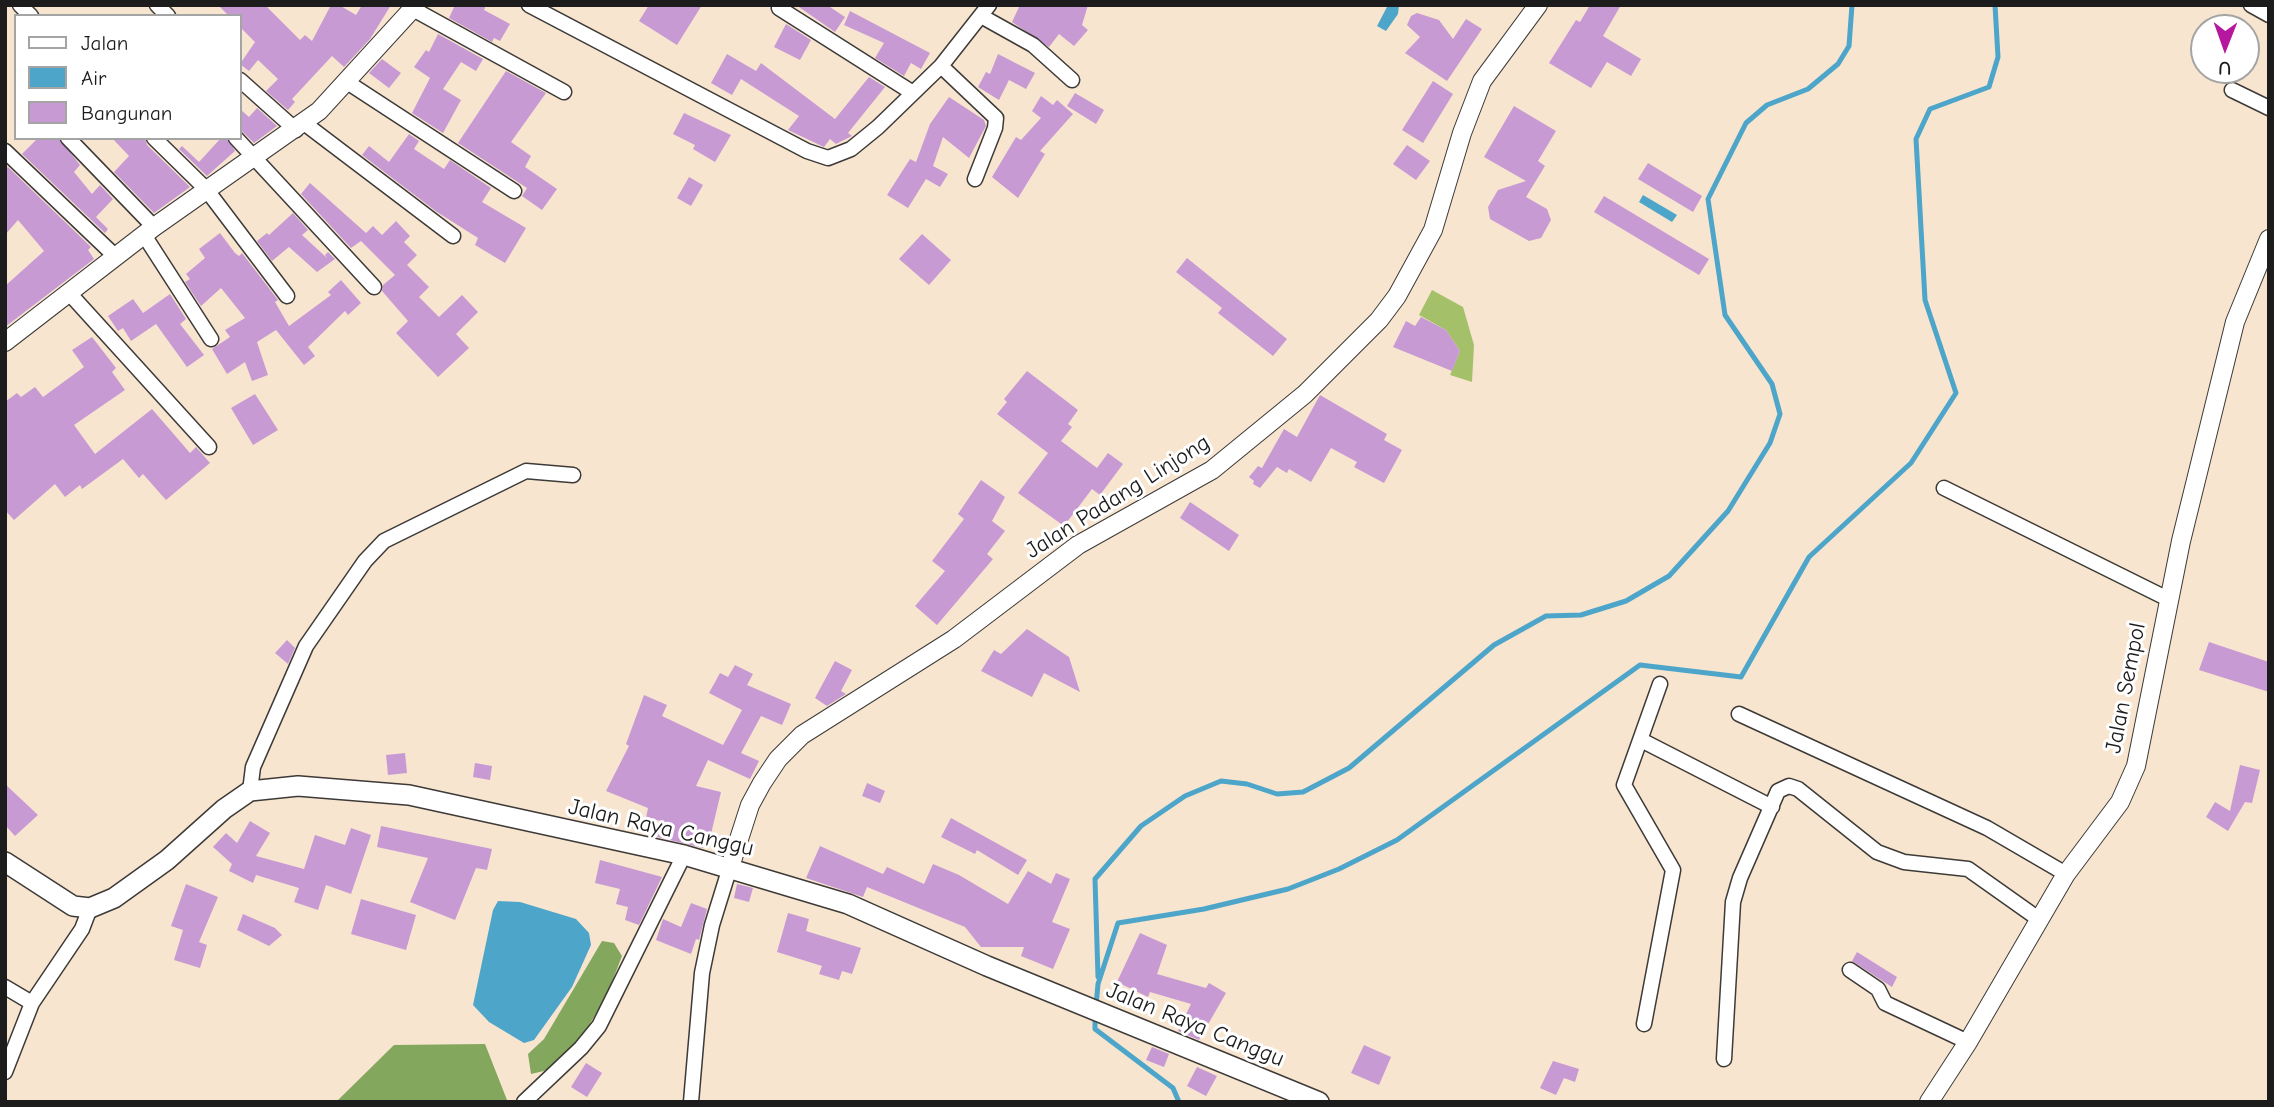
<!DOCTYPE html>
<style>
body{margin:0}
#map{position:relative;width:2274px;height:1107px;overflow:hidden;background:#f7e5cf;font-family:"Comic Neue",sans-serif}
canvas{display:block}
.frame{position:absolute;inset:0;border:7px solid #1c1c1c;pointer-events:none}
.legend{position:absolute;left:14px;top:14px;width:228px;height:126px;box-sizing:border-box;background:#fff;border:2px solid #a4a4a4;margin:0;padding:9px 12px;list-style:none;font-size:21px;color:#1c1c1c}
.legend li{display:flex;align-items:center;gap:14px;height:35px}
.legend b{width:35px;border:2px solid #a4a4a4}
.north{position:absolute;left:2190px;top:14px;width:70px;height:70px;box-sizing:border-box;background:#fff;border:2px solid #a4a4a4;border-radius:50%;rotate:181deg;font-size:19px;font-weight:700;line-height:28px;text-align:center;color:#1c1c1c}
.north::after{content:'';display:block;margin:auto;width:24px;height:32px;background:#b5179e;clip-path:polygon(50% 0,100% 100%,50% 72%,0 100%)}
</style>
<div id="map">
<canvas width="2274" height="1107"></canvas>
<div class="frame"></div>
<ul class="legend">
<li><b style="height:9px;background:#fff"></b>Jalan</li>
<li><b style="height:19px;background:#4da5ca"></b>Air</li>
<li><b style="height:19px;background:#c89ad4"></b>Bangunan</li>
</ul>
<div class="north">U</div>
</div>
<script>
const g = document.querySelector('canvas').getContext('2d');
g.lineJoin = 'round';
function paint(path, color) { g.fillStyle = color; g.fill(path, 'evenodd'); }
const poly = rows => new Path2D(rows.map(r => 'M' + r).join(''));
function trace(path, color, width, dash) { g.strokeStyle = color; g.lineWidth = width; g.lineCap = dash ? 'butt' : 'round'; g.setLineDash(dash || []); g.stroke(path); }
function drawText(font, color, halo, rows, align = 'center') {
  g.font = font + ' "Comic Neue",sans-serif'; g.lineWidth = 6; g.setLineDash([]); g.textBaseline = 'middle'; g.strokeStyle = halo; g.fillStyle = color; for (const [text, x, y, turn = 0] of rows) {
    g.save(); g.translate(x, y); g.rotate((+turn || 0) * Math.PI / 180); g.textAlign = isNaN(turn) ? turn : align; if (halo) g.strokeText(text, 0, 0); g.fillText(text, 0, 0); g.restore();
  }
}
const green = poly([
 [1432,290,1463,307,1474,345,1472,382,1450,375,1460,351,1446,330,1419,315]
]);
const forest = poly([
 [602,941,614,943,622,956,607,995,582,1037,548,1070,531,1074,528,1054,544,1039],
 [485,1044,507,1100,504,1102,336,1102,394,1045]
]);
const water = poly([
 [1388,5,1399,5,1398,14,1386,31,1377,26],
 [1643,195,1677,215,1672,222,1639,202],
 [498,901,520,902,576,919,589,933,591,945,572,987,534,1040,524,1043,489,1022,473,1005,493,910]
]);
const stream = poly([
 [1098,977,1095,879,1141,826,1185,796,1221,781,1247,784,1277,794,1303,792,1349,768,1494,645,1546,616,1581,615,1626,601,1669,576,1728,511,1770,443,1780,414,1772,384,1725,315,1708,199,1746,123,1767,105,1808,89,1838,64,1849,46,1852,5],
 [1096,1006,1098,984,1118,923,1204,909,1288,889,1339,869,1397,840,1640,665,1741,677,1809,557,1911,463,1956,393,1925,300,1916,139,1930,109,1989,87,1998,57,1995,5],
 [1095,1015,1095,1029,1173,1088,1179,1102]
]);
const building = poly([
 [218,5,265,5,300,40,305,35,312,41,331,5,339,5,356,15,362,5,391,5,370,39,344,67,332,56,292,99,295,102,288,110,266,91,278,79,258,60,249,71,240,64,255,42,240,27,240,16,229,16],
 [455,5,486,5,484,10,510,24,500,41,494,38,492,42,449,18],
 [649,5,702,5,677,45,639,21],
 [796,5,827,5,845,17,835,32],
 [1020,5,1088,5,1082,25,1088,30,1074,46,1059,34,1049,47,1012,22],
 [1590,5,1621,5,1603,36,1641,59,1631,76,1607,62,1591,88,1549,63,1576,20,1580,22],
 [850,11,930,53,921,69,911,63,904,76,875,58,884,43,844,25],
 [1417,13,1439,20,1453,39,1466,19,1482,29,1447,81,1405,53,1420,37,1407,25,1411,16],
 [786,24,811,40,800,60,774,47],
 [438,34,483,59,476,71,461,62,443,89,461,100,443,133,412,113,430,78,414,67,426,50,429,52],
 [727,54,756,71,761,63,835,119,869,77,885,87,848,133,852,136,836,144,830,139,824,147,788,130,799,116,741,79,732,95,711,83],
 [998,54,1035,73,1026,89,1009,80,999,100,978,87,986,72,990,74],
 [382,59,401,73,389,88,369,73],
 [506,71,546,93,511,142,531,156,525,167,557,189,542,210,522,196,527,188,458,143],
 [1433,81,1453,94,1423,143,1402,130],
 [1075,93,1104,110,1096,124,1067,106],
 [1041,96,1053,105,1057,100,1073,114,1040,151,1045,154,1018,198,992,177,1016,137,1021,140,1041,118,1032,111],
 [949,97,984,120,986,126,969,158,943,137,933,166,948,174,940,187,926,179,908,208,887,195,910,159,916,162,930,124],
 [1514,106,1556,131,1538,161,1545,166,1526,197,1547,209,1551,220,1541,238,1529,241,1490,219,1488,207,1498,190,1526,181,1484,157],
 [257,108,277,126,254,143,240,129,240,109,249,117],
 [684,113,731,135,715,162,693,149,695,145,673,134],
 [409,134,419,141,414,149,444,169,450,160,491,188,482,202,526,228,505,263,475,245,478,238,437,212,362,155,369,146,389,162],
 [38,138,59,138,80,165,74,172,92,194,100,185,113,199,96,217,108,229,105,233,22,154],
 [112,138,145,138,147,145,190,187,154,213,114,172,129,156],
 [221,138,227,138,235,151,207,176,179,149,182,146,199,162],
 [1407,145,1430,161,1416,180,1393,164],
 [1648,163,1702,196,1693,212,1638,179],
 [8,167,91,247,88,250,94,259,5,327,5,286,44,251,18,220,5,235,5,170],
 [689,177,703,185,691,206,677,198],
 [310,183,366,233,373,226,382,235,396,221,410,236,404,242,417,255,407,265,429,287,419,297,439,317,462,295,478,312,456,334,469,348,438,377,396,333,408,321,382,291,383,285,395,275,361,241,351,248,301,194],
 [1604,196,1709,259,1699,275,1594,212],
 [293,213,308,230,302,235,327,258,325,255,328,252,335,259,317,272,289,247,272,261,257,241,267,233,269,235],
 [220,233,235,253,239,256,242,253,278,300,275,302,289,326,331,295,328,292,341,280,361,303,348,315,345,311,308,347,315,356,304,365,276,330,257,342,268,375,252,381,245,362,227,374,212,349,230,337,225,330,245,318,221,288,201,306,185,282,190,279,186,274,205,258,199,249],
 [922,234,951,260,929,285,899,259],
 [1187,258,1287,339,1273,356,1218,313,1222,308,1176,272],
 [170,294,186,319,180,324,204,355,187,367,156,324,131,341,123,328,118,331,108,316,133,299,143,313],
 [1421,317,1446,330,1460,351,1452,371,1393,347,1406,321,1415,326],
 [92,337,116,368,112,372,125,390,74,425,95,454,152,409,190,453,196,447,210,463,166,500,143,474,139,478,123,459,82,489,80,485,65,497,55,484,14,520,5,510,5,402,17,393,21,397,35,387,43,397,84,367,72,350],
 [1027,371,1078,410,1068,424,1072,427,1061,441,1097,468,1108,453,1123,464,1100,495,1092,489,1064,526,1018,493,1048,453,997,414,1007,402,1004,399],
 [255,394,278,430,253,445,231,408],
 [1320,395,1387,434,1384,440,1402,450,1384,483,1354,467,1357,462,1331,448,1311,482,1289,469,1287,473,1277,467,1260,488,1253,484,1254,481,1249,477,1258,466,1262,468,1284,429,1297,437],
 [981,480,1005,497,992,521,1005,531,987,554,993,559,937,625,915,606,945,571,932,561,964,519,958,514],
 [1190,502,1239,535,1229,551,1180,518],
 [1027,629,1069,657,1080,692,1044,673,1032,697,981,671,994,650,1001,654],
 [287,640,295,648,288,664,275,653],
 [2209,642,2269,662,2269,692,2199,670],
 [835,661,852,670,841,691,846,694,827,706,815,698],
 [735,665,753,674,747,685,791,704,782,725,761,716,741,753,759,761,750,779,708,760,696,786,721,792,710,838,706,837,703,848,657,837,661,821,646,818,648,808,606,791,629,746,626,744,644,695,667,705,662,716,723,745,742,710,709,693,720,673,728,677],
 [405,753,407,773,388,775,386,755],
 [475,763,492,766,490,780,473,777],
 [2240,765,2260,770,2252,803,2245,802,2228,831,2206,817,2215,802,2230,811],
 [867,783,885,791,880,803,862,796],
 [5,784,38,815,15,836,5,825],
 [951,818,1027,860,1018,875,977,850,975,854,941,837],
 [250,821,270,833,256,856,304,869,315,835,345,845,351,828,371,835,351,894,326,885,318,910,294,902,299,888,256,875,253,883,229,871,232,864,213,847,226,833,237,843],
 [381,826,492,849,487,870,476,868,455,920,410,902,428,858,377,847],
 [820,846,883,874,887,867,924,884,933,864,959,875,1008,904,1028,871,1051,884,1056,873,1070,879,1052,922,1070,929,1053,969,1021,956,1024,947,981,947,965,927,867,887,863,897,806,878],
 [600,860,662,877,639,925,625,920,628,907,616,904,620,889,595,883],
 [186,884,218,897,199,942,207,945,200,968,174,960,183,930,171,926],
 [737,884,753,888,749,902,734,898],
 [361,899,416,915,406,950,351,934],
 [691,903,707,909,699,940,696,939,691,954,656,940,663,919,681,927],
 [788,913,809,919,806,931,861,948,852,974,842,971,839,980,819,974,822,966,777,952],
 [243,914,275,928,282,935,269,946,237,930],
 [1140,933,1167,945,1157,974,1206,988,1209,983,1226,993,1199,1040,1178,1031,1191,1004,1150,992,1148,997,1117,982],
 [1857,952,1897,977,1892,987,1852,961],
 [1364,1045,1391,1057,1379,1085,1351,1073],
 [1152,1047,1169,1054,1164,1067,1146,1060],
 [1553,1061,1579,1069,1575,1082,1564,1078,1556,1095,1540,1088],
 [586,1063,602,1073,587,1097,571,1087],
 [1197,1067,1217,1076,1206,1096,1187,1086]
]);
const minor = poly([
 [20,5,31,16],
 [157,5,168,16],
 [529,5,807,151,828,158,851,149,878,127,941,66,989,5],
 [2251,5,2269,15],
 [779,8,913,93],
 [413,9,564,92],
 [981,16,1033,45,1072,80],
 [941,66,996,118,995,128,975,179],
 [240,80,296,130],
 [347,82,514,191],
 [2232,90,2269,108],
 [304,123,453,236],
 [68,138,154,227],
 [154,138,206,189,287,296],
 [236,138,374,287],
 [5,151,116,257],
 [144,235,211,339],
 [70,294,209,447],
 [1944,488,2168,599],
 [1739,714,1987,828,2066,874],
 [1641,740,1772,807],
 [250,791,253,767,306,646,365,561,384,541,526,471,573,475],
 [1850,970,1878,989,1885,1003,1968,1042],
 [5,987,32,1003],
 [1644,1024,1673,870,1624,785,1660,684],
 [1724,1059,1733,902,1740,878,1778,791,1789,786,1798,789,1877,852,1904,862,1968,869,2040,920],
 [5,1072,32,1003,82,929,90,908],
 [524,1102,581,1048,599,1026,684,855],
 [691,1102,702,973,712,925,730,867]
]);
const tertiary = poly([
 [5,342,154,227,319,111,416,5],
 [730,867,750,805,762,783,778,759,802,735,954,639,1078,545,1212,470,1305,394,1379,320,1397,296,1433,230,1462,133,1482,81,1538,5],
 [1929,1102,1968,1042,2066,874,2120,802,2136,766,2181,541,2235,322,2269,239]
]);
const secondary = poly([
 [5,862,73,906,90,908,114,898,167,860,224,809,250,791,298,786,409,795,684,855,848,904,987,966,1319,1102]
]);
const streetNames = [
 ["Jalan Padang Linjong",1118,497,-32],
 ["Jalan Sempol",2126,688,-79],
 ["Jalan Raya Canggu",661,828,13],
 ["Jalan Raya Canggu",1195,1025,22]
];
paint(green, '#a4c169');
paint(forest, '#83a75d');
paint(water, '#4da5ca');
trace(stream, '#4da5ca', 5);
paint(building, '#c89ad4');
trace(minor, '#3d3a37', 17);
trace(tertiary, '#3d3a37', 20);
trace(secondary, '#3d3a37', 22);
trace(minor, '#fff', 14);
trace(tertiary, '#fff', 18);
trace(secondary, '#fff', 19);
drawText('23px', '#1c1c1c', '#fff', streetNames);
</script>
